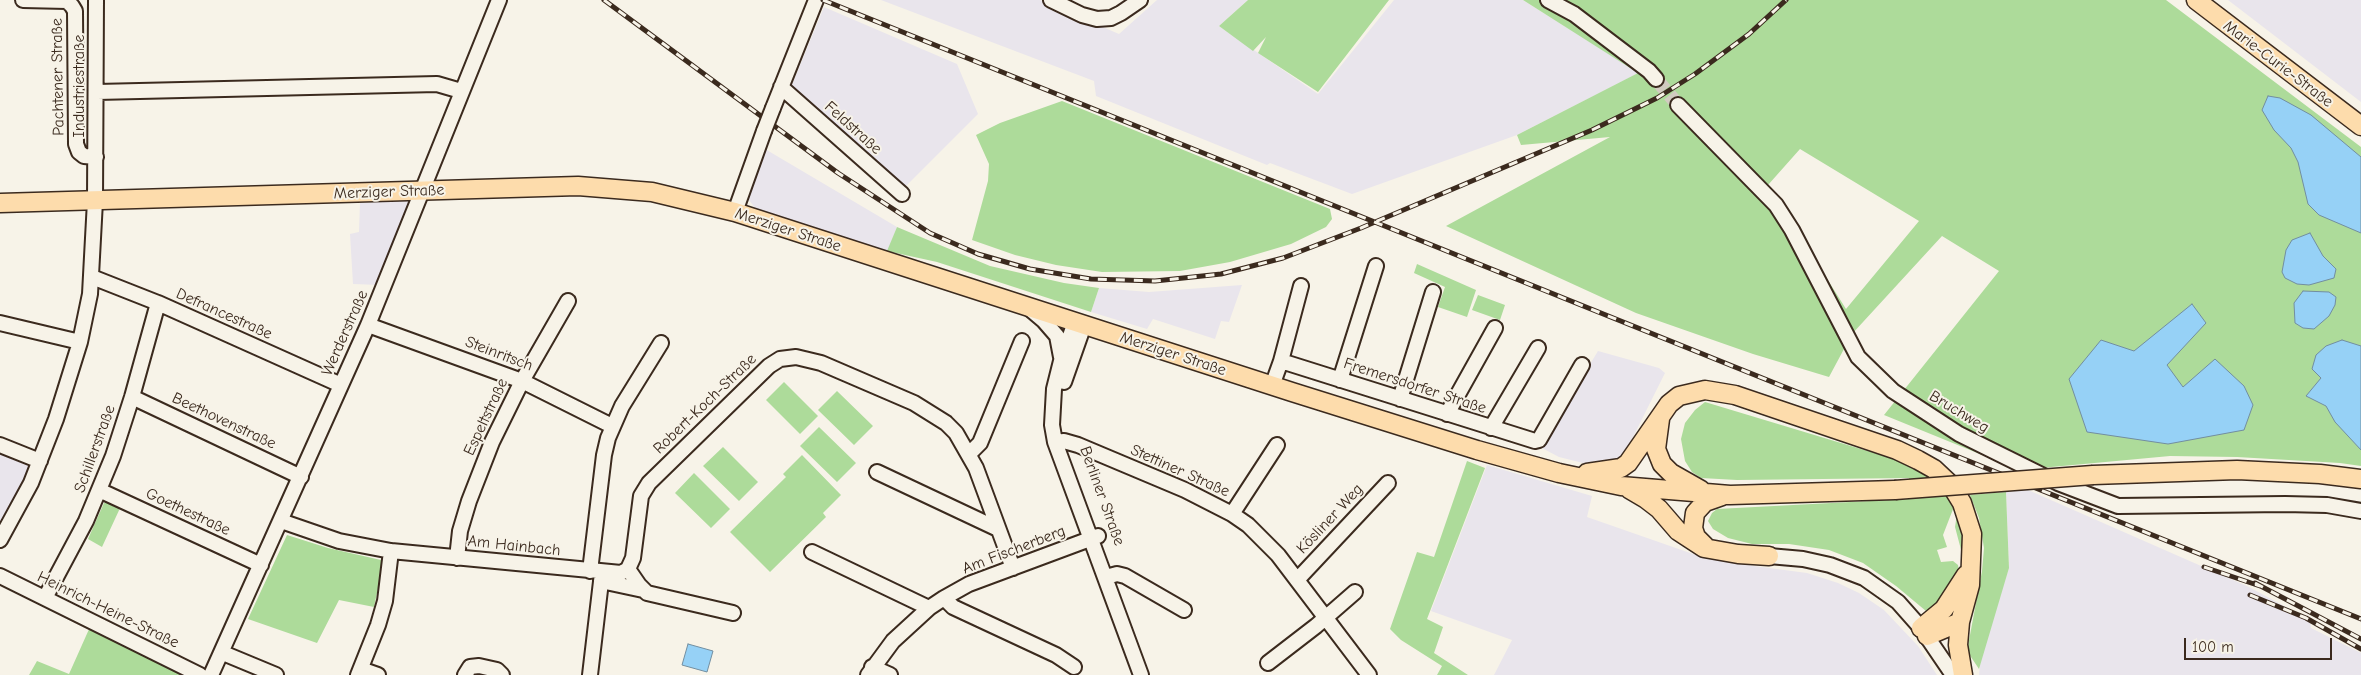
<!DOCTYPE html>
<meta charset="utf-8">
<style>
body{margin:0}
#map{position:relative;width:2361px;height:675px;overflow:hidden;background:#f7f3e8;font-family:"Comic Neue",sans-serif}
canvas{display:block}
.scale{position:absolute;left:2184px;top:638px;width:148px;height:22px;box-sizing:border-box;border:2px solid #3b2a1e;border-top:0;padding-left:6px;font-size:15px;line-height:18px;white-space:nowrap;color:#3b2a1e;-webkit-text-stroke:4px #f7f3e8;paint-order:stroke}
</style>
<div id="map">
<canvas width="2361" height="675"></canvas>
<div class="scale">100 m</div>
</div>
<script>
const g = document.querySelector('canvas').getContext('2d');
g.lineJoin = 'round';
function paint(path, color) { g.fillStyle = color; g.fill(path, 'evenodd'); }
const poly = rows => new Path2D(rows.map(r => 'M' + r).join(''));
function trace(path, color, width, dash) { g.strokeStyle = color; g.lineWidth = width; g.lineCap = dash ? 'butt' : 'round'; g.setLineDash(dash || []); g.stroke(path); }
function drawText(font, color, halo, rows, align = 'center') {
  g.font = font + ' "Comic Neue",sans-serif'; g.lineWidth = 4; g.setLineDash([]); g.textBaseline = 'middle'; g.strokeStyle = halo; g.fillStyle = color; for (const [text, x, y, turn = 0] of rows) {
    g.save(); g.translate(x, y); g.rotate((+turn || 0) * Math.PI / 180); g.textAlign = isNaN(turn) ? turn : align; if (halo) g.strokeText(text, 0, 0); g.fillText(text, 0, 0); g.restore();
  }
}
const built = poly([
 [881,0,1040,0,1119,34,1157,0,1248,0,1219,26,1318,94,1394,0,1523,0,1639,73,1517,135,1352,194,1270,163,1267,165,1096,96,1094,81],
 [2228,0,2361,0,2361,102],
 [824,7,957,64,978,114,902,190,870,163,791,87],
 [765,149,897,227,887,253,755,208,749,200,749,190],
 [410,200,380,285,353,284,350,234,359,232,360,203],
 [1242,285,1229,322,1221,321,1215,339,1153,319,1147,329,1091,312,1099,288,1149,292],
 [1598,351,1659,368,1665,373,1624,455,1615,462,1605,465,1587,464,1559,457,1540,447],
 [0,450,32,464,13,506,0,527],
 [1487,465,1592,496,1587,517,1693,554,1754,566,1807,573,1838,583,1859,593,1884,610,1918,646,1937,675,1494,675,1512,640,1431,611],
 [2028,490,2249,587,2310,620,2311,628,2361,653,2361,675,1979,675,1981,655,2009,568,2006,492]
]);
const green = poly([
 [1248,0,1389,0,1318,92,1258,53,1266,37,1253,51,1219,26],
 [1523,0,2166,0,2361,147,2361,466,2340,463,2237,457,2170,456,2019,470,1884,415,1999,271,1942,236,1852,334,1829,377,1753,354,1636,313,1446,226,1610,137,1521,145,1517,135,1638,73],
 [1800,149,1919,221,1846,309,1768,185],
 [1062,101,1330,209,1332,219,1326,227,1291,244,1230,262,1180,271,1102,272,1056,265,1015,255,972,240,988,181,989,164,976,135,1000,123],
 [897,227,990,266,1064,283,1099,288,1091,312,937,262,887,251],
 [1417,264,1476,290,1467,317,1438,307,1445,287,1414,273],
 [1478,295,1505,305,1500,320,1472,310],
 [784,382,818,416,800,434,766,400],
 [837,391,873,426,854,445,818,410],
 [1705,402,1894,459,1923,472,1947,496,1952,496,1955,504,1943,535,1947,547,1937,550,1941,562,1953,561,1958,565,1960,577,1931,611,1926,611,1896,586,1863,563,1829,550,1789,544,1752,544,1728,538,1713,529,1708,521,1712,513,1717,509,1908,499,1909,478,1737,480,1701,478,1692,472,1685,461,1681,439,1685,423,1695,410],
 [819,427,856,463,837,482,800,446],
 [723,447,758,482,739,501,703,466],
 [802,455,841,495,823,513,826,517,770,572,730,532,786,477,783,474],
 [1467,461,1485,468,1427,619,1443,627,1434,653,1468,675,1437,675,1442,666,1401,640,1390,629,1417,552,1434,557],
 [694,473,730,509,711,528,675,493],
 [2006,492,2009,568,1979,669,1967,651,1982,571,1984,548,1979,518,1970,495],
 [110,501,121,506,102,547,88,539,104,503],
 [1957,514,1964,524,1964,561,1955,527],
 [287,535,328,548,381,560,382,569,374,607,339,600,317,643,248,619],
 [90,627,185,675,29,675,37,661,69,674]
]);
const water = poly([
 [2268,96,2280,98,2311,115,2361,157,2361,233,2319,215,2308,204,2298,162,2291,148,2274,130,2262,110,2268,96],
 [2310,233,2323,256,2336,269,2334,278,2309,285,2297,284,2285,278,2282,272,2286,250,2292,240,2310,233],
 [2303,291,2329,292,2336,297,2335,305,2329,316,2314,329,2303,328,2295,323,2294,303,2303,291],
 [2192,304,2206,323,2167,365,2183,387,2215,359,2244,386,2253,405,2244,430,2168,444,2087,432,2069,379,2101,340,2134,351,2192,304],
 [2342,340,2361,346,2361,450,2335,422,2326,406,2306,396,2321,378,2312,369,2316,355,2326,346,2342,340],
 [688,644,713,651,707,672,682,665,688,644]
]);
const minorTunnel = poly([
 [1656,79,1678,105]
]);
const minor = poly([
 [23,0,67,1,72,6,75,11,76,144,79,152,84,156,96,157],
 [1051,0,1082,15,1097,19,1111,18,1121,13,1140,0],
 [1548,0,1574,14,1649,71,1656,79],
 [781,87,902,194],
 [97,92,437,84,461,91],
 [1678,105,1776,205,1792,230,1858,357,1893,391,1959,434,2058,483,2118,506,2285,504,2327,505,2361,511],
 [773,108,816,0],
 [735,212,764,131],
 [92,277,158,303,341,385],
 [1031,310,1044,321,1057,336,1061,357],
 [1075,322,1061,361,1054,389,1052,425,1055,442,1141,675],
 [0,323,80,342],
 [368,325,522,381,612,426],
 [1281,361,1535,441,1539,440,1582,365],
 [1340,380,1376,266],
 [1064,382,1084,325],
 [1272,386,1281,361,1301,286],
 [132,397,301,477],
 [1400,399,1433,292],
 [1447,414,1495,328],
 [1491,428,1538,348],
 [1055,442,1064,441,1078,445,1185,490,1232,514,1248,525,1278,555,1369,675],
 [0,445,40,461],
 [969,454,980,443,1022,341],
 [877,472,998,529],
 [99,490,261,565],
 [1232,514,1277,445],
 [281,521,339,541,391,551,621,573,628,569,633,558,641,496,649,483,769,366,780,359,796,357,821,363,914,403,946,423,956,433,976,468,1013,568],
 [0,540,31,483,56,419,80,342,90,294,95,201,96,0],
 [812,552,929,608],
 [1769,556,1803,559,1830,565,1864,578,1898,602,1921,628,1953,675],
 [457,558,460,531,469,501,492,442,522,381,568,301],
 [628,569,639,585,647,593,733,613],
 [590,571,604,455,608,438,622,406,661,343],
 [0,576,200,675],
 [1106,577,1117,574,1125,576,1184,610],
 [1297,580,1388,483],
 [601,581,643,590],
 [45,598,86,521,113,456,132,397,158,303],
 [944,598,953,607,1056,655,1074,667],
 [223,653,276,675],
 [1268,663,1316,626,1355,592],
 [872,667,890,675],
 [361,669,378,675],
 [211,675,368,325,499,0],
 [358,675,378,625,385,601,391,551],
 [465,675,470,667,479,666,497,670,502,675],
 [590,675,602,573],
 [868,675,893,641,929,608,944,598,969,584,1098,536]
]);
const major = poly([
 [2196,0,2361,126],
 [0,203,578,186,652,192,735,212,1292,392,1477,450,1559,473,1621,486,1730,495,1895,490],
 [1660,419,1656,449,1662,464,1671,473,1701,490],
 [1587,473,1621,468,1628,463,1669,404,1679,396,1705,390,1735,395,1897,450,1918,460,1934,469,1951,485,1962,503,1972,534,1970,585,1960,622,1958,645,1963,675],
 [2093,475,2237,470,2320,474,2361,479],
 [1629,489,1646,499,1659,509,1678,531,1704,548,1738,554,1769,556],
 [1705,546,1696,537,1693,528,1695,513,1705,502,1722,496],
 [1921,628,1944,609,1966,575],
 [1927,636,1960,622]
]);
const rail = poly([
 [604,0,838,173,930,233,978,254,1030,269,1091,279,1155,281,1221,274,1283,258,1361,228,1592,130,1657,98,1695,74,1749,34,1786,0],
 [823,0,2361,619],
 [2204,567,2260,586],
 [2255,583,2361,639],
 [2250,595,2306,618,2361,649]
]);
const minorBridge = poly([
 [764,131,773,108]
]);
const majorBridge = poly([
 [1895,490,2093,475]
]);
const streetNames = [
 ["Marie-Curie-Straße",2278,64,37],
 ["Pachtener Straße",58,77,-91],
 ["Industriestraße",79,86,-90],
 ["Feldstraße",853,128,42],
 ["Merziger Straße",389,192,-2],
 ["Merziger Straße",788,230,18],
 ["Defrancestraße",224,314,24],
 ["Werderstraße",345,333,-66],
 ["Steinritsch",499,354,21],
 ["Merziger Straße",1173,354,18],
 ["Fremersdorfer Straße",1415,386,18],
 ["Robert-Koch-Straße",705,404,-44],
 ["Bruchweg",1959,412,31],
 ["Espeltstraße",486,417,-65],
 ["Beethovenstraße",224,421,25],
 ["Schillerstraße",95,449,-70],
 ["Stettiner Straße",1180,471,24],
 ["Berliner Straße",1102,496,70],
 ["Goethestraße",188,512,25],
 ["Kösliner Weg",1330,519,-47],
 ["Am Hainbach",514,546,6],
 ["Am Fischerberg",1014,550,-21],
 ["Heinrich-Heine-Straße",108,610,26]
];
paint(built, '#e9e5ec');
paint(green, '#addb9a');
paint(water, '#96d1f6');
trace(water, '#728ea0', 1);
trace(minorTunnel, '#d1cbc0', 14, [14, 7]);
trace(minor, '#3b2a1e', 18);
trace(major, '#3b2a1e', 21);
trace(minor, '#f7f3e8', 14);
trace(major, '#fddcac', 18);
trace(rail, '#3b2a1e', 5);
trace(rail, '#f7f3e8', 3, [9]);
trace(minorBridge, '#3b2a1e', 18, []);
trace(majorBridge, '#3b2a1e', 21, []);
trace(minorBridge, '#f7f3e8', 14);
trace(majorBridge, '#fddcac', 18);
drawText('16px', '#3b2a1e', '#f7f3e8', streetNames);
</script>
